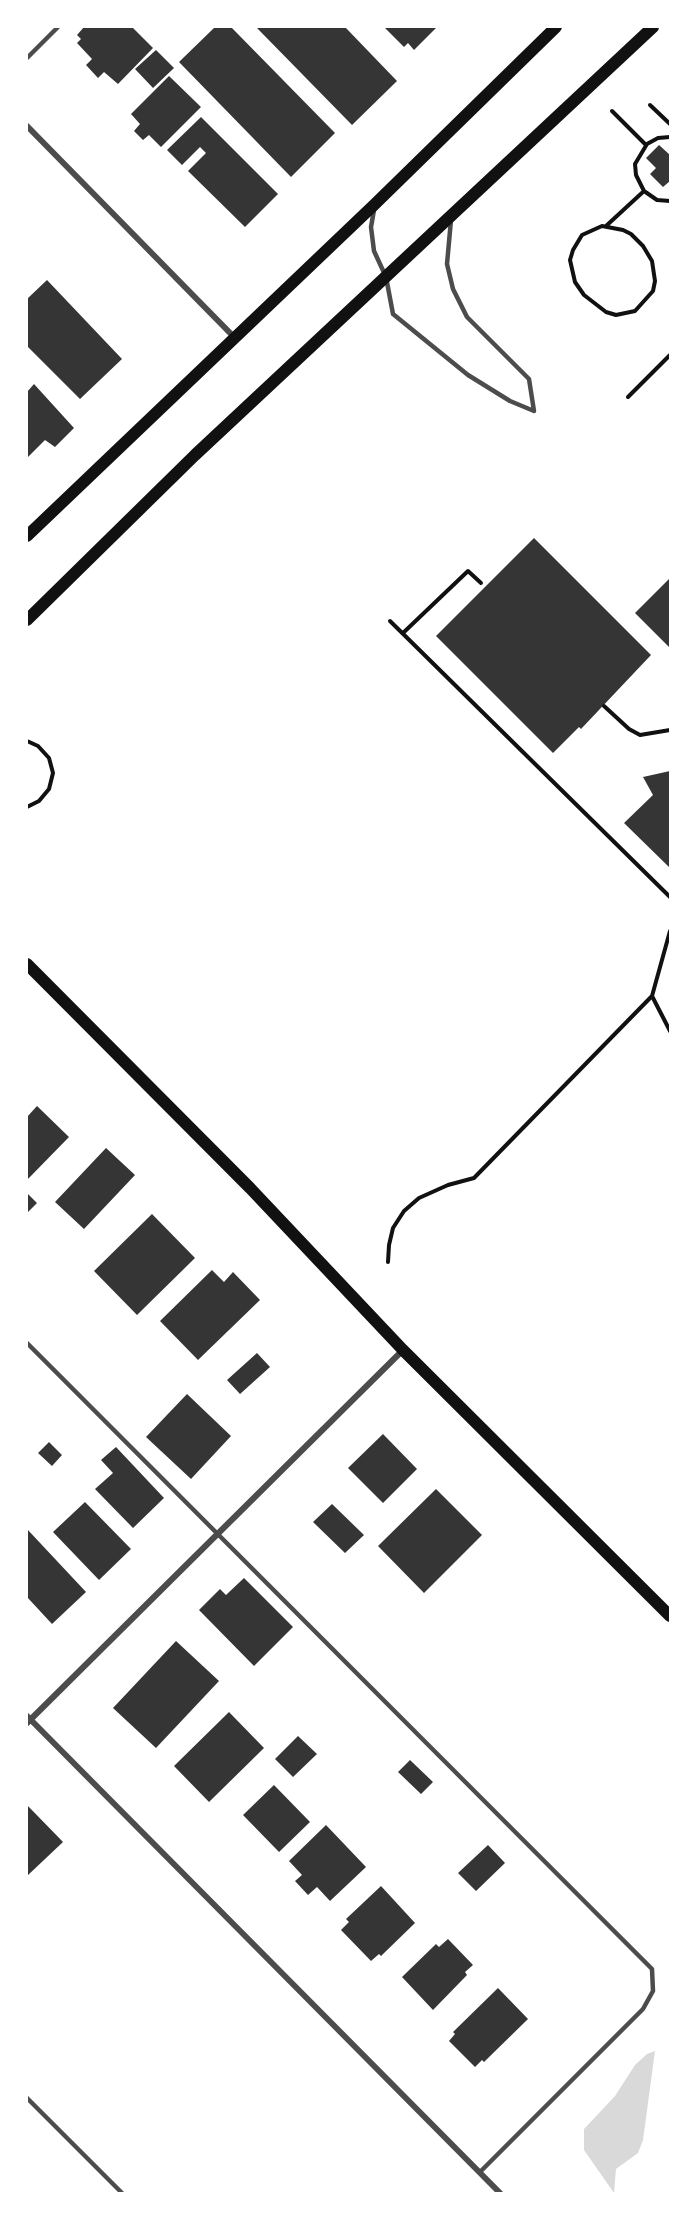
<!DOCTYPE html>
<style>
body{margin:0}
#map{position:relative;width:697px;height:2220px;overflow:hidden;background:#fff;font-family:Bitter,serif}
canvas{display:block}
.frame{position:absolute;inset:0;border:28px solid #fff;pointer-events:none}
</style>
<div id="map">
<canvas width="697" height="2220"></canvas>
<div class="frame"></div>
</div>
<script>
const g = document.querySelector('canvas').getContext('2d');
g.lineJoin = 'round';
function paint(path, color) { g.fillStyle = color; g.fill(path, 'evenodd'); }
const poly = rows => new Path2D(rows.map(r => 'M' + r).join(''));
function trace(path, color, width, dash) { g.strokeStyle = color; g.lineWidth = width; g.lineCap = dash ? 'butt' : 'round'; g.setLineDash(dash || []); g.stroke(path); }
const water = poly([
 [655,2051,643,2140,638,2153,616,2169,614,2193,584,2150,584,2129,615,2096,635,2065,647,2054]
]);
const building = poly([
 [84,27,132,27,153,48,118,84,104,72,98,78,86,65,92,59,77,43,81,39,77,35],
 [215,27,231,27,335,133,291,177,179,62],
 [256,27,345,27,397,81,352,125],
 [384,27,437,27,414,50,408,43,404,47],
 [156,50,174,68,153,88,135,69],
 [169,76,201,107,161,147,149,135,143,140,134,131,140,124,131,114],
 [201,117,278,194,245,227,188,171,206,153,200,147,182,165,167,150],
 [659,145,670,155,670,181,663,187,650,174,656,168,646,158],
 [47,280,122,359,80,399,27,346,27,299],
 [34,384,74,428,55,447,45,440,28,457,27,392],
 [534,538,651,655,581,729,579,727,553,753,436,636],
 [670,578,670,648,635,613],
 [670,771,670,868,624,823,653,795,643,777],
 [37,1106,69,1137,27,1180,27,1117],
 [106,1148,135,1175,84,1229,55,1202],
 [27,1193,37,1203,27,1213],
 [152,1214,195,1258,137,1315,94,1271],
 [212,1270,224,1282,233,1272,260,1300,198,1360,160,1321],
 [257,1353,270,1367,240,1394,227,1380],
 [187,1394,231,1436,191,1479,146,1437],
 [383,1434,417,1469,383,1503,348,1468],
 [49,1442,62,1455,52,1466,38,1453],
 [116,1447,164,1498,133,1528,95,1489,113,1473,101,1460],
 [436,1489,482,1535,424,1593,378,1546],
 [85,1502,131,1549,99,1580,53,1532],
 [332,1504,364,1535,345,1553,313,1522],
 [27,1529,86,1592,52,1624,27,1597],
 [244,1578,293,1627,254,1666,199,1610,220,1589,226,1595],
 [176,1641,219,1681,156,1748,113,1708],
 [229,1712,264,1748,209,1802,174,1766],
 [298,1736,317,1754,293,1777,275,1759],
 [410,1760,433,1782,421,1794,398,1772],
 [274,1785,310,1822,279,1852,243,1815],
 [27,1805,63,1842,27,1876],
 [326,1825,366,1867,330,1901,317,1887,308,1895,295,1881,302,1875,289,1861],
 [488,1845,505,1863,476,1891,458,1873],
 [381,1886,415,1923,381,1956,379,1954,371,1961,341,1930,349,1922,346,1919],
 [448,1939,473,1965,465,1972,467,1975,433,2010,402,1977,436,1944,439,1947],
 [498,1988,528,2019,484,2062,482,2060,475,2067,449,2041,455,2034,453,2032]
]);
const path = poly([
 [650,105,670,124],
 [612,111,646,145],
 [670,137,658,138,647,144,635,164,636,175,644,191,657,200,670,201],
 [602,226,623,230,631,234,643,246,652,261,655,281,653,291,635,311,616,315,606,312,584,295,575,282,570,260,573,250,582,235,602,226],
 [606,226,644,191],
 [628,397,670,355],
 [390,621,670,897],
 [403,633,468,571,481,583],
 [604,706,629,729,640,735,670,730],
 [27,741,38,746,49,758,53,773,49,789,39,801,27,807],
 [652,996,670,1031],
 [388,1262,389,1245,393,1228,404,1211,419,1198,448,1185,474,1178,652,996,670,931]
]);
const service = poly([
 [27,58,58,27],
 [374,210,371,227,374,251,386,277,393,314,468,375,510,401,534,411],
 [451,220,447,264,453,289,467,317,529,379,534,411],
 [27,1343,652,1969,653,1991,643,2009,480,2172],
 [27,2098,122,2193]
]);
const minor = poly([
 [27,126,234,337],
 [27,1716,500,2193],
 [27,1723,403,1350]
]);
const secondary = poly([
 [27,536,375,204,556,27],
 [27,620,195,455,653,27],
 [27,964,250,1188,403,1350,670,1616]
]);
paint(water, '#d9d9d9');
paint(building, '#353535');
trace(path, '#111', 4);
trace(service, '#4c4c4c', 4.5);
trace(minor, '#4c4c4c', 6);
trace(secondary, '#111', 12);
</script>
